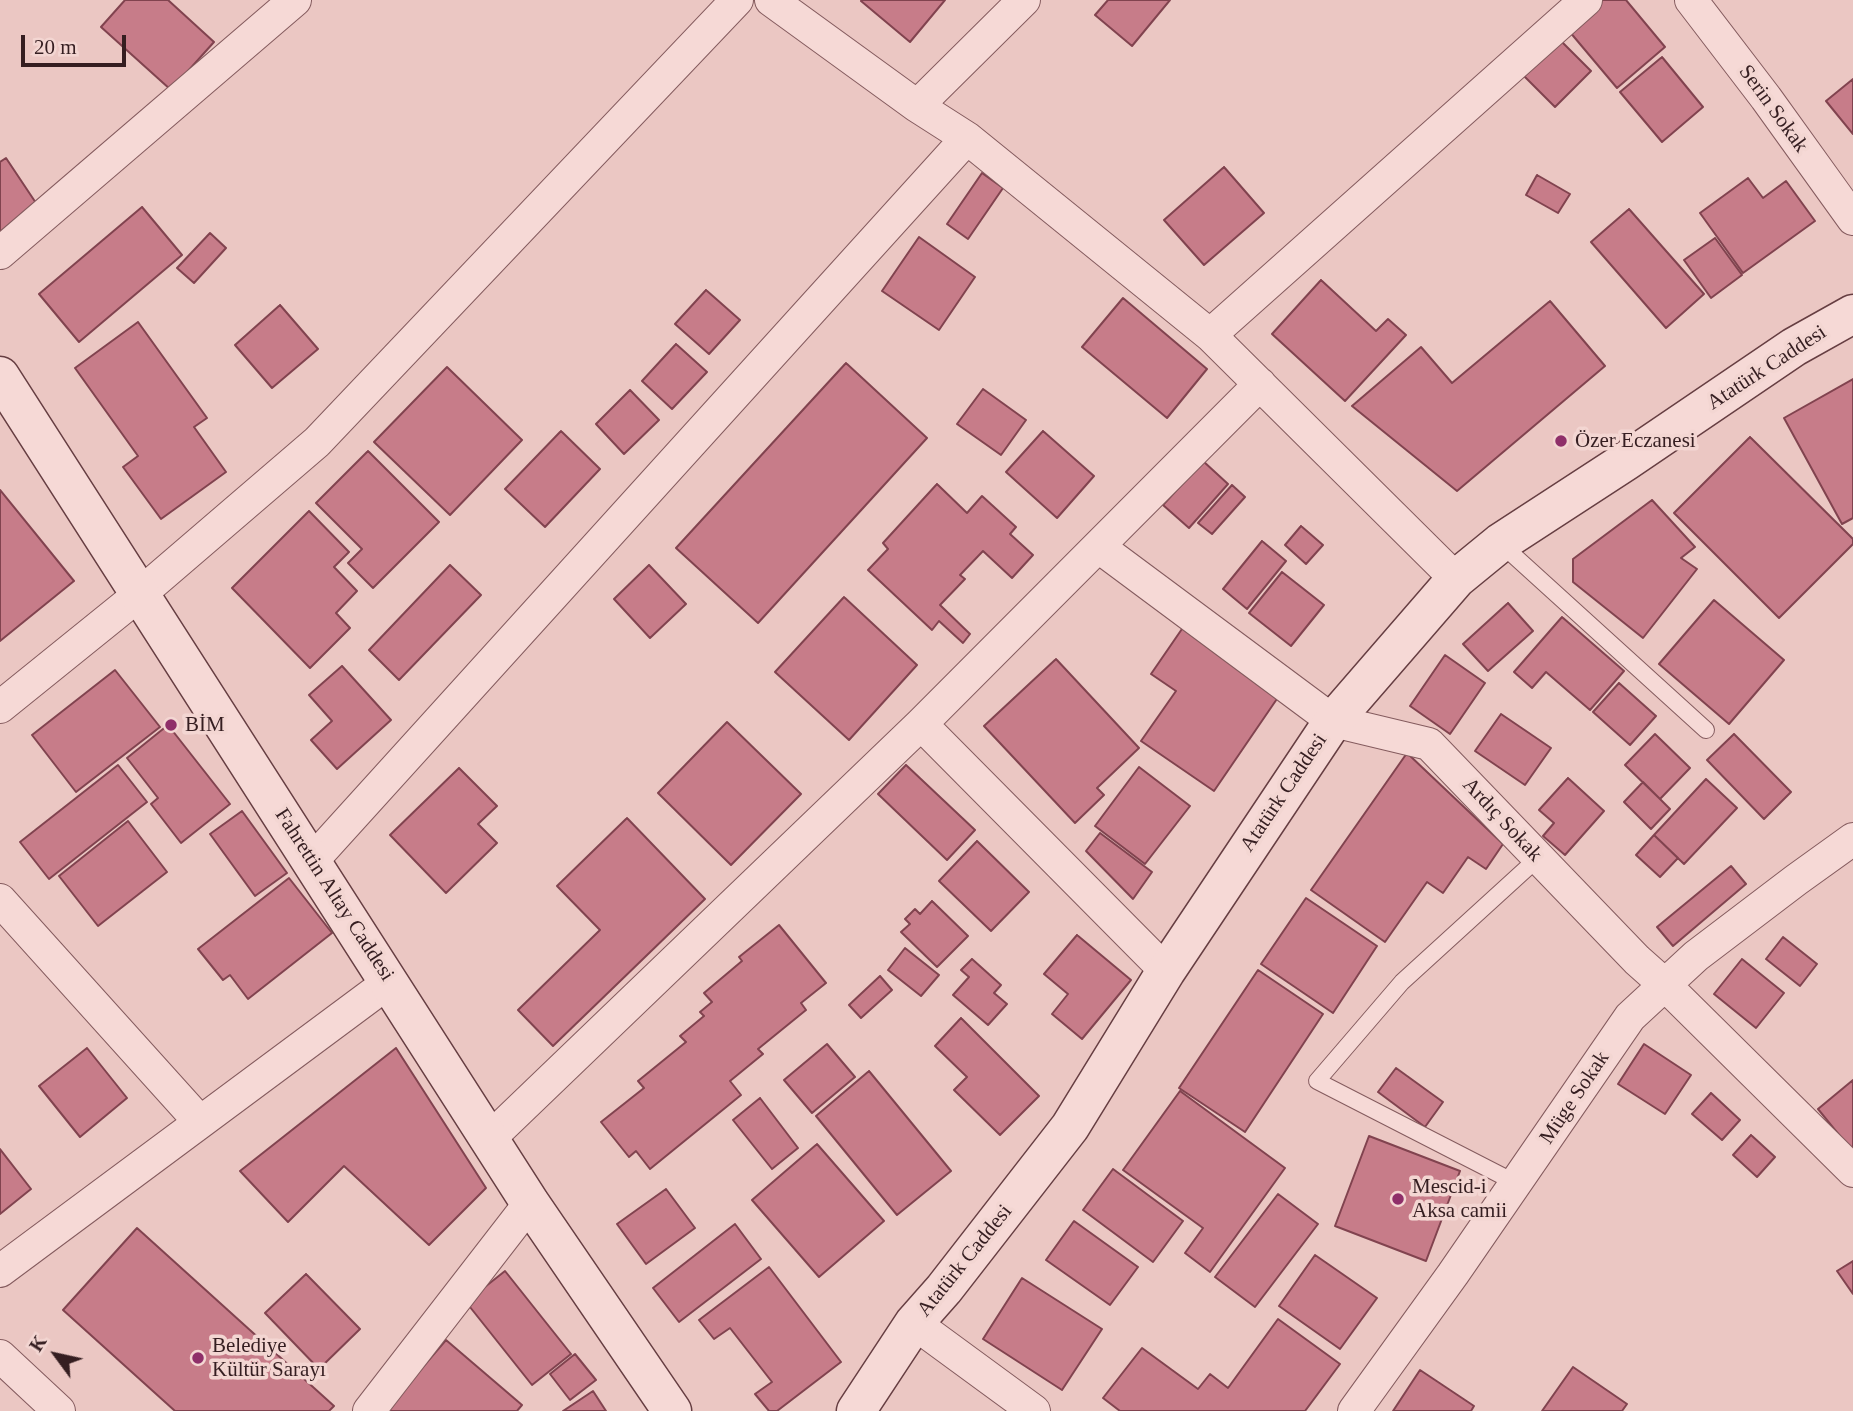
<!DOCTYPE html>
<meta charset="utf-8">
<style>
body{margin:0}
#map{position:relative;width:1853px;height:1411px;overflow:hidden;background:#ebc7c3;font-family:Georgia,serif}
canvas{display:block}
.north{position:absolute;left:21px;top:1320px;width:70px;height:70px;-webkit-text-stroke:5px #f3d6d2;paint-order:stroke;rotate:303deg;font-size:19px;font-weight:700;line-height:28px;text-align:center;color:#351e21}
.north::after{content:'';display:block;margin:auto;width:24px;height:32px;background:#351e21;clip-path:polygon(50% 0,100% 100%,50% 72%,0 100%)}
.scale{position:absolute;left:21px;top:35px;width:105px;height:32px;box-sizing:border-box;border:4px solid #351e21;border-top:0;padding-left:9px;font-size:21px;line-height:24px;white-space:nowrap;color:#351e21;-webkit-text-stroke:5px #f3d6d2;paint-order:stroke}
</style>
<div id="map">
<canvas width="1853" height="1411"></canvas>
<div class="north">K</div>
<div class="scale">20 m</div>
</div>
<script>
const g = document.querySelector('canvas').getContext('2d');
g.lineJoin = 'round';
function paint(path, color) { g.fillStyle = color; g.fill(path, 'evenodd'); }
const poly = rows => new Path2D(rows.map(r => 'M' + r).join(''));
function trace(path, color, width, dash) { g.strokeStyle = color; g.lineWidth = width; g.lineCap = dash ? 'butt' : 'round'; g.setLineDash(dash || []); g.stroke(path); }
function drawText(font, color, halo, rows, align = 'center') {
  g.font = font + ' Georgia,serif'; g.lineWidth = 7; g.setLineDash([]); g.textBaseline = 'middle'; g.strokeStyle = halo; g.fillStyle = color; for (const [text, x, y, turn = 0] of rows) {
    g.save(); g.translate(x, y); g.rotate((+turn || 0) * Math.PI / 180); g.textAlign = isNaN(turn) ? turn : align; if (halo) g.strokeText(text, 0, 0); g.fillText(text, 0, 0); g.restore();
  }
}
const building = poly([
 [125,0,168,0,214,42,171,90,101,27,125,0],
 [862,0,945,0,910,42,861,1,862,0],
 [1108,0,1170,0,1132,46,1095,15,1108,0],
 [1595,0,1626,0,1665,47,1617,88,1564,25,1595,0],
 [1556,36,1591,71,1555,107,1520,72,1556,36],
 [1662,57,1703,107,1662,142,1620,92,1662,57],
 [1853,79,1853,134,1826,101,1853,79],
 [6,158,38,206,0,232,0,162,6,158],
 [1224,167,1264,213,1204,265,1164,220,1224,167],
 [982,173,1003,188,968,239,947,224,982,173],
 [1537,175,1570,194,1558,213,1526,195,1537,175],
 [1748,178,1763,198,1786,181,1815,221,1743,273,1700,213,1748,178],
 [142,207,182,255,79,342,39,294,142,207],
 [1629,209,1704,294,1666,328,1591,242,1629,209],
 [210,233,226,248,194,283,177,268,210,233],
 [919,237,975,277,939,330,882,291,919,237],
 [1715,238,1742,275,1711,298,1684,260,1715,238],
 [1321,280,1376,331,1388,319,1406,335,1345,401,1272,334,1321,280],
 [706,290,740,320,709,354,675,324,706,290],
 [1123,298,1207,369,1167,418,1082,347,1123,298],
 [1550,301,1605,366,1457,491,1352,406,1421,347,1452,383,1550,301],
 [280,305,318,349,272,388,235,345,280,305],
 [138,322,207,418,194,427,226,472,161,519,123,467,138,456,75,368,138,322],
 [676,344,707,372,672,409,642,381,676,344],
 [846,363,927,438,758,623,676,548,846,363],
 [447,367,522,440,450,515,374,442,447,367],
 [1853,379,1853,518,1842,524,1784,418,1853,379],
 [983,389,1026,420,1001,455,957,424,983,389],
 [630,390,659,420,624,454,596,424,630,390],
 [561,431,600,469,545,527,505,489,561,431],
 [1043,431,1094,476,1057,518,1006,472,1043,431],
 [1750,437,1853,539,1853,544,1779,618,1674,513,1750,437],
 [368,451,439,522,373,588,348,563,362,549,316,503,368,451],
 [1203,461,1228,484,1189,528,1163,505,1203,461],
 [937,484,967,513,982,496,1016,527,1010,534,1033,555,1012,578,983,551,960,575,965,579,940,605,970,634,963,643,939,621,932,630,868,570,888,549,883,543,937,484],
 [1232,485,1245,497,1212,534,1198,523,1232,485],
 [0,490,74,581,0,641,0,490],
 [1652,500,1695,547,1681,558,1697,569,1643,638,1573,582,1573,559,1652,500],
 [309,511,349,552,334,567,357,591,336,613,350,628,310,668,232,588,309,511],
 [1301,526,1323,545,1306,564,1285,545,1301,526],
 [1262,541,1286,561,1247,609,1223,589,1262,541],
 [450,565,481,595,399,680,369,650,450,565],
 [649,565,686,604,650,638,614,599,649,565],
 [1282,572,1324,605,1291,646,1249,613,1282,572],
 [844,597,917,665,849,740,775,672,844,597],
 [1714,600,1784,660,1729,724,1659,664,1714,600],
 [1508,603,1533,631,1488,671,1463,644,1508,603],
 [1562,617,1624,671,1590,710,1546,672,1532,688,1514,672,1562,617],
 [1184,626,1281,693,1214,791,1141,741,1176,691,1151,674,1184,626],
 [1445,655,1485,683,1450,734,1410,706,1445,655],
 [1056,659,1139,748,1097,788,1104,795,1075,823,984,726,1056,659],
 [342,666,391,720,337,769,311,740,332,721,309,695,342,666],
 [115,670,160,727,76,792,32,735,115,670],
 [1619,683,1656,716,1630,745,1593,712,1619,683],
 [1501,714,1551,748,1525,785,1475,751,1501,714],
 [727,722,801,794,731,865,658,793,727,722],
 [168,725,230,804,181,843,151,804,158,798,127,758,168,725],
 [1655,734,1690,768,1660,799,1625,765,1655,734],
 [1734,734,1791,792,1764,819,1707,760,1734,734],
 [1407,753,1503,844,1486,869,1468,857,1443,893,1427,882,1385,942,1311,890,1407,753],
 [118,765,147,802,49,879,20,842,118,765],
 [906,765,975,830,947,860,878,794,906,765],
 [1139,767,1190,806,1145,864,1095,826,1139,767],
 [459,768,497,806,478,824,497,843,446,893,390,835,459,768],
 [1568,778,1604,811,1565,855,1543,836,1554,823,1539,810,1568,778],
 [1706,779,1737,808,1684,864,1654,835,1706,779],
 [1643,782,1670,809,1651,829,1624,802,1643,782],
 [242,811,287,873,255,896,210,834,242,811],
 [627,818,705,899,553,1046,518,1010,600,930,557,886,627,818],
 [128,821,167,872,98,926,59,876,128,821],
 [1100,833,1152,872,1133,899,1086,851,1100,833],
 [1654,835,1678,858,1660,877,1636,855,1654,835],
 [977,841,1029,892,991,931,939,881,977,841],
 [1731,866,1746,884,1673,946,1657,927,1731,866],
 [289,878,332,933,248,999,230,975,223,980,198,949,289,878],
 [1306,898,1377,946,1333,1013,1261,964,1306,898],
 [932,901,968,936,937,967,901,932,910,924,905,919,915,909,920,914,932,901],
 [779,925,826,983,801,1003,806,1010,758,1049,763,1054,730,1081,741,1095,650,1169,636,1151,629,1157,601,1122,644,1088,638,1081,686,1042,680,1036,704,1016,700,1012,712,1002,704,993,742,961,739,957,779,925],
 [1077,935,1131,980,1082,1039,1052,1014,1068,994,1044,974,1077,935],
 [1783,937,1817,964,1800,986,1766,959,1783,937],
 [905,948,939,975,921,996,888,970,905,948],
 [972,959,1001,985,994,993,1007,1004,988,1025,953,995,969,977,961,970,972,959],
 [1742,959,1784,993,1756,1028,1714,994,1742,959],
 [1258,970,1323,1014,1245,1132,1179,1088,1258,970],
 [880,976,892,990,861,1018,849,1005,880,976],
 [961,1018,1039,1096,1000,1135,954,1090,967,1077,935,1046,961,1018],
 [827,1044,855,1077,812,1113,784,1080,827,1044],
 [1644,1044,1691,1075,1665,1114,1618,1084,1644,1044],
 [87,1048,127,1098,80,1137,39,1086,87,1048],
 [396,1048,486,1188,429,1245,344,1166,288,1222,240,1171,396,1048],
 [1396,1068,1443,1102,1425,1127,1378,1092,1396,1068],
 [869,1071,951,1171,897,1215,816,1116,869,1071],
 [1853,1080,1853,1152,1818,1109,1853,1080],
 [1180,1091,1285,1168,1210,1272,1185,1253,1203,1228,1123,1170,1180,1091],
 [1711,1093,1740,1120,1722,1140,1692,1114,1711,1093],
 [760,1098,798,1148,772,1169,733,1120,760,1098],
 [1751,1135,1775,1157,1757,1177,1733,1155,1751,1135],
 [1369,1136,1460,1171,1426,1261,1335,1226,1369,1136],
 [817,1144,884,1221,819,1277,752,1200,817,1144],
 [0,1149,31,1189,0,1214,0,1149],
 [1113,1169,1183,1221,1153,1262,1083,1210,1113,1169],
 [666,1189,695,1228,646,1264,617,1224,666,1189],
 [1278,1194,1318,1224,1255,1307,1215,1277,1278,1194],
 [1074,1221,1138,1267,1110,1305,1046,1260,1074,1221],
 [735,1224,761,1259,679,1322,653,1288,735,1224],
 [137,1228,334,1406,329,1411,175,1411,63,1310,137,1228],
 [1315,1255,1377,1298,1340,1349,1279,1306,1315,1255],
 [1853,1261,1853,1294,1837,1271,1853,1261],
 [769,1267,841,1362,777,1411,769,1411,755,1394,772,1382,730,1328,714,1339,699,1320,769,1267],
 [505,1271,571,1354,532,1385,466,1302,505,1271],
 [306,1274,360,1329,319,1369,265,1313,306,1274],
 [1022,1278,1102,1329,1062,1390,983,1339,1022,1278],
 [1278,1319,1340,1364,1305,1411,1120,1411,1103,1398,1142,1348,1198,1389,1210,1374,1228,1388,1278,1319],
 [446,1340,522,1405,517,1411,385,1411,446,1340],
 [575,1354,596,1380,570,1400,550,1374,575,1354],
 [1573,1367,1627,1404,1622,1411,1542,1411,1573,1367],
 [1420,1370,1474,1406,1471,1411,1393,1411,1420,1370],
 [593,1391,606,1411,563,1411,593,1391]
]);
const lane = poly([
 [1500,543,1706,730],
 [1516,1183,1317,1081,1402,982,1538,858]
]);
const street = poly([
 [771,0,917,106,967,138,1210,335,1456,579],
 [1691,0,1766,98,1853,219],
 [917,106,1024,0],
 [0,253,295,0],
 [1210,335,1586,0],
 [1099,547,1333,721,1429,744,1637,960,1664,984,1853,1171],
 [0,707,140,594,317,442,737,0],
 [921,724,1166,971],
 [312,861,967,138],
 [0,900,200,1122],
 [489,1139,921,724,1260,384],
 [0,1271,389,982],
 [914,1323,1034,1411],
 [0,1356,59,1411],
 [369,1411,530,1203],
 [1354,1411,1453,1274,1630,1017,1696,956,1796,880,1853,839]
]);
const secondary = poly([
 [0,376,530,1203,672,1411],
 [856,1411,914,1323,944,1289,1070,1127,1166,971,1333,721,1456,579,1500,543,1626,461,1794,347,1853,314]
]);
const markers = [
 [1561,441,7,"#8f2f69"],
 [171,725,7,"#8f2f69"],
 [1398,1199,7,"#8f2f69"],
 [198,1358,7,"#8f2f69"]
];
const streetNames = [
 ["Serin Sokak",1773,109,54],
 ["Atatürk Caddesi",1767,368,-33],
 ["Atatürk Caddesi",1284,793,-56],
 ["Ardıç Sokak",1502,820,47],
 ["Fahrettin Altay Caddesi",334,895,57],
 ["Müge Sokak",1575,1098,-56],
 ["Atatürk Caddesi",965,1261,-51]
];
const poiNames = [
 ["Özer Eczanesi",1575,441],
 ["BİM",185,725],
 ["Mescid-i",1412,1187],
 ["Aksa camii",1412,1211],
 ["Belediye",212,1346],
 ["Kültür Sarayı",212,1370]
];
paint(building, '#c77c89');
trace(building, '#81434f', 2);
trace(lane, '#845b5e', 18);
trace(street, '#845b5e', 34);
trace(secondary, '#663e42', 41);
trace(lane, '#f6d9d6', 16);
trace(street, '#f6d9d6', 32);
trace(secondary, '#f6d9d6', 38);
for (const [x, y, r, color] of markers) { const dot = new Path2D(); dot.arc(x, y, r, 0, 2 * Math.PI); g.fillStyle = color; g.fill(dot); trace(dot, '#f3d6d2', 2.5); }
drawText('21px', '#351e21', '#f3d6d2', streetNames);
drawText('21px', '#351e21', '#f3d6d2', poiNames, 'left');
</script>
